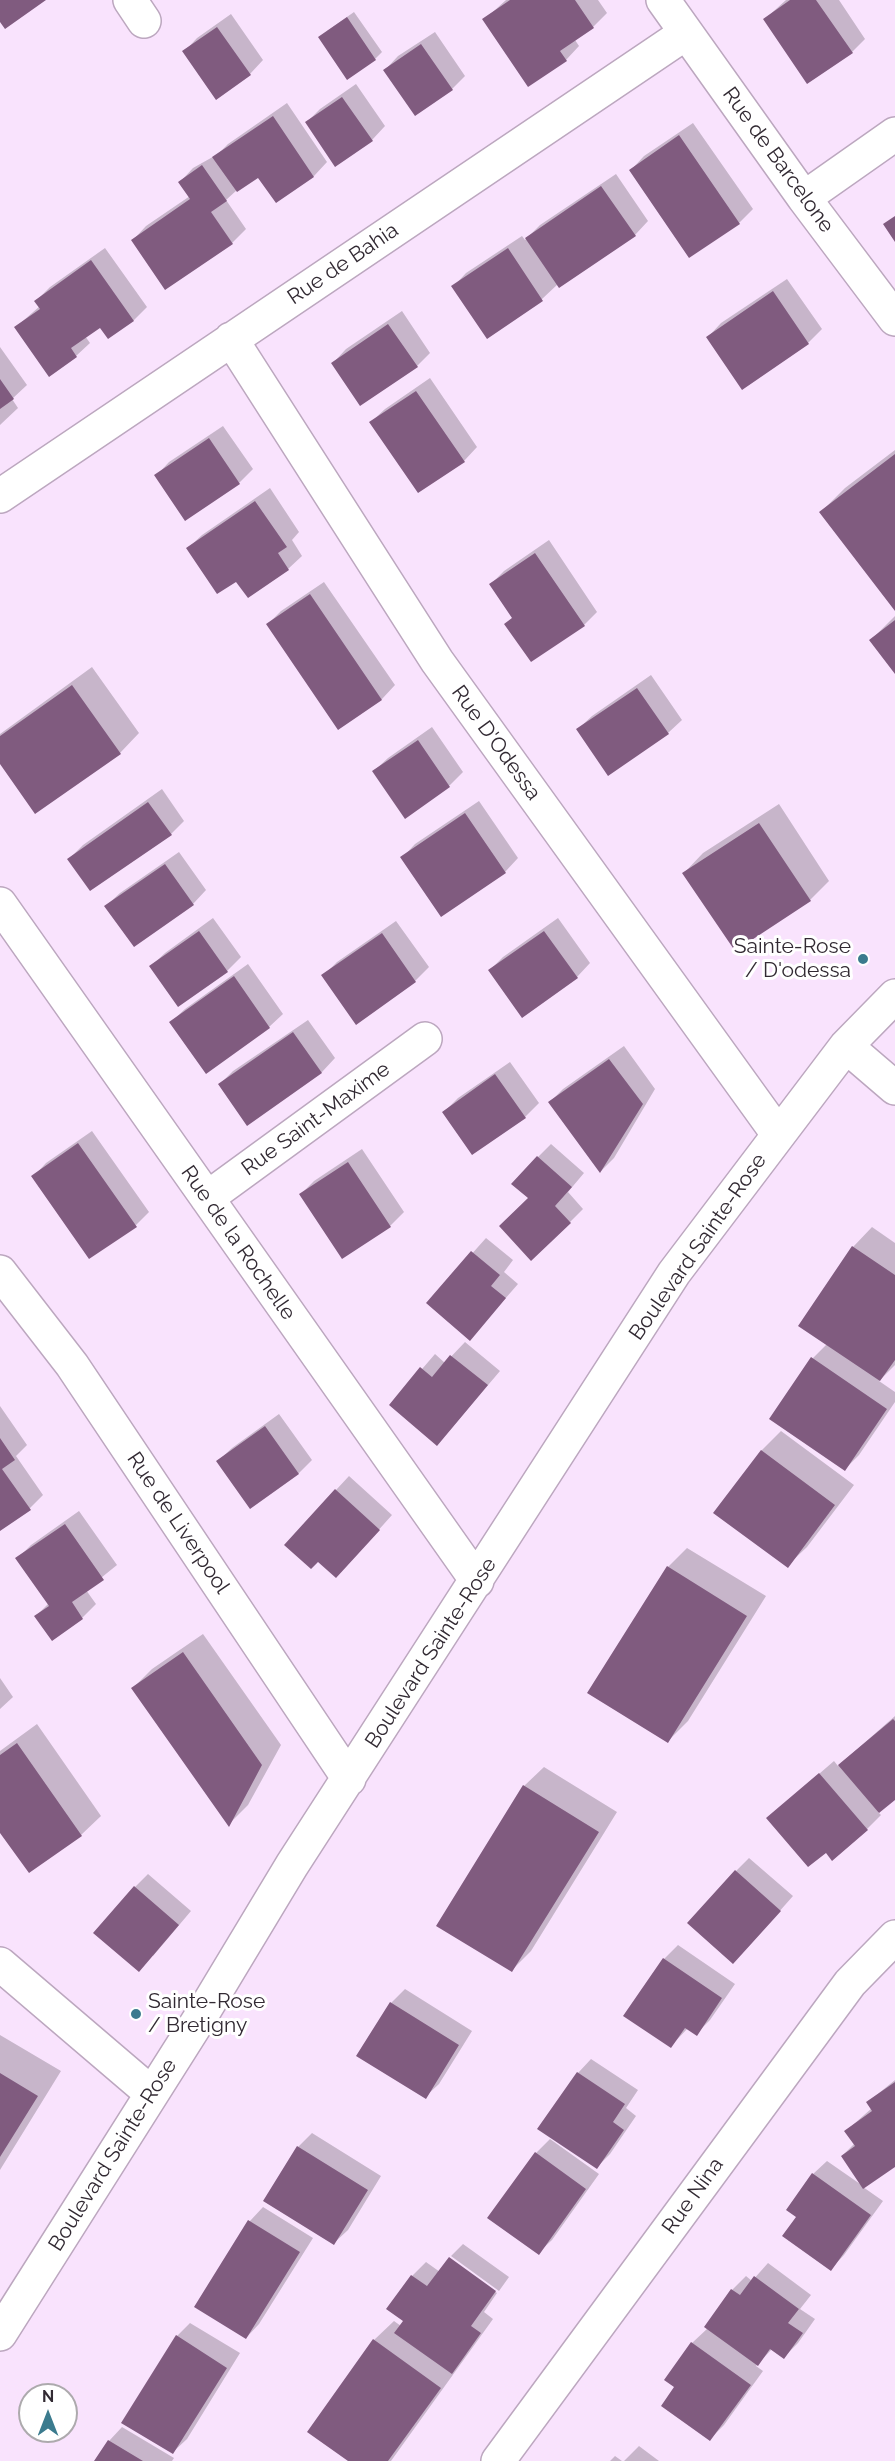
<!DOCTYPE html>
<style>
body{margin:0}
#map{position:relative;width:895px;height:2461px;overflow:hidden;background:#f9e3fd;font-family:Raleway,sans-serif}
canvas{display:block}
.north{position:absolute;left:18px;top:2383px;width:60px;height:60px;box-sizing:border-box;background:#fff;border:2px solid #adaaad;border-radius:50%;rotate:0deg;font-size:16px;font-weight:700;line-height:24px;text-align:center;color:#322a33}
.north::after{content:'';display:block;margin:auto;width:21px;height:27px;background:#3b7b8e;clip-path:polygon(50% 0,100% 100%,50% 72%,0 100%)}
</style>
<div id="map">
<canvas width="895" height="2461"></canvas>
<div class="north">N</div>
</div>
<script>
const g = document.querySelector('canvas').getContext('2d');
g.lineJoin = 'round';
function paint(path, color) { g.fillStyle = color; g.fill(path, 'evenodd'); }
const poly = rows => new Path2D(rows.map(r => 'M' + r).join(''));
function trace(path, color, width, dash) { g.strokeStyle = color; g.lineWidth = width; g.lineCap = dash ? 'butt' : 'round'; g.setLineDash(dash || []); g.stroke(path); }
function drawText(font, color, halo, rows, align = 'center') {
  g.font = font + ' Raleway,sans-serif'; g.lineWidth = 6; g.setLineDash([]); g.textBaseline = 'middle'; g.strokeStyle = halo; g.fillStyle = color; for (const [text, x, y, turn = 0] of rows) {
    g.save(); g.translate(x, y); g.rotate((+turn || 0) * Math.PI / 180); g.textAlign = isNaN(turn) ? turn : align; if (halo) g.strokeText(text, 0, 0); g.fillText(text, 0, 0); g.restore();
  }
}
const shadow = poly([
 [506,0,598,0,607,13,593,27,575,40,579,46,566,60,484,20],
 [786,0,839,0,865,39,852,52,765,19],
 [354,12,382,52,375,59,327,31],
 [231,14,263,60,250,74,184,52,197,38],
 [435,32,465,76,452,89,385,70,398,56],
 [356,84,385,126,372,140,307,122,320,109],
 [287,103,327,162,314,176,276,201,259,176,237,190,226,200,246,229,232,243,133,240,146,226,190,196,180,182,193,168,218,154,228,144],
 [693,123,753,209,739,223,690,256,631,170,644,156],
 [616,174,648,221,635,235,558,284,542,299,487,337,453,287,466,273,522,236,525,240,540,225],
 [105,248,147,307,134,320,109,337,100,326,85,336,90,343,76,356,16,327,40,306,36,301,50,287],
 [787,279,822,329,808,343,742,388,708,337,721,323],
 [402,311,430,353,417,366,333,363,346,349],
 [0,347,27,385,12,399,18,408,0,425],
 [430,378,477,447,464,461,371,422,385,409],
 [223,426,253,469,239,483,186,519,156,476,169,462],
 [895,450,895,609,821,512,845,488],
 [270,488,299,532,292,540,302,556,288,569,237,580,188,548,202,535],
 [549,540,597,612,584,625,506,624,513,617,491,584,504,571],
 [324,582,395,685,382,699,338,728,268,624,281,611],
 [895,616,895,672,871,640],
 [92,667,139,733,120,753,0,762,0,734],
 [651,675,682,720,668,733,578,729,592,716],
 [432,727,463,772,450,785,405,816,374,771,388,758],
 [162,789,184,821,171,834,69,859,83,845],
 [479,801,518,858,505,872,402,858,415,844],
 [779,804,829,881,810,900,684,873,703,853],
 [179,852,206,890,193,904,106,906,120,893],
 [213,918,241,957,227,971,151,966,165,953],
 [558,918,590,963,577,977,490,970,503,957],
 [396,921,429,967,415,981,323,976,337,962],
 [248,964,283,1014,269,1027,206,1072,171,1022,185,1009],
 [308,1020,335,1058,322,1072,247,1124,220,1084,233,1071],
 [624,1046,655,1089,614,1158,601,1171,550,1102,563,1089],
 [510,1062,539,1103,525,1117,444,1112,458,1098],
 [92,1131,149,1212,136,1225,33,1177,46,1163],
 [551,1144,584,1173,568,1192,583,1209,570,1222,530,1198,538,1157],
 [362,1149,404,1212,390,1226,300,1195,314,1181],
 [872,1227,895,1243,895,1365,879,1381,895,1392,895,1402,859,1455,845,1469,813,1358,827,1344,853,1247],
 [486,1238,513,1260,504,1272,518,1284,470,1339,428,1303],
 [465,1342,500,1371,450,1430,391,1405,435,1354,445,1363],
 [0,1406,27,1445,16,1456,43,1495,30,1508,0,1529],
 [279,1414,312,1460,299,1473,250,1507,218,1461,232,1448],
 [781,1431,854,1485,807,1547,787,1566,715,1513,762,1450],
 [349,1476,392,1515,350,1562,336,1490],
 [79,1511,117,1565,86,1590,96,1604,82,1618,52,1639,36,1616,49,1603,17,1559,31,1545],
 [687,1548,766,1596,688,1721,668,1741,668,1567],
 [203,1634,281,1745,248,1805,229,1824,133,1688,152,1669],
 [0,1678,13,1697,0,1709],
 [895,1716,895,1798,878,1812,881,1815,867,1829,832,1859,826,1851,768,1818,834,1761,838,1766],
 [37,1724,101,1816,81,1835,29,1871,0,1830,0,1751],
 [544,1767,617,1812,531,1951,512,1970,524,1786],
 [749,1858,793,1896,747,1948,736,1871],
 [148,1874,191,1911,153,1956,135,1887],
 [678,1945,735,1984,710,2020,696,2034,688,2028,671,2046,625,2015,664,1959],
 [405,1989,472,2031,439,2084,425,2097,358,2056,391,2003],
 [0,2035,61,2071,0,2170],
 [591,2059,638,2090,626,2108,636,2116,610,2154,597,2167,578,2073],
 [895,2080,895,2165,863,2187,883,2201,844,2255,831,2269,798,2216,813,2174,827,2161,863,2186,842,2156,855,2143,846,2131,872,2108,868,2102],
 [312,2133,381,2176,348,2230,334,2243,265,2201,298,2147],
 [550,2139,599,2174,552,2240,538,2253,536,2153],
 [263,2207,313,2238,259,2324,246,2338,196,2307,250,2221],
 [463,2244,509,2277,499,2291,451,2256],
 [450,2259,497,2293,484,2312,493,2319,391,2461,351,2461,374,2340,394,2321,401,2326,405,2320,388,2308,412,2276,426,2262,440,2272],
 [768,2263,811,2295,800,2309,815,2319,798,2343,784,2357,772,2349,756,2366,763,2371,724,2425,710,2439,676,2387,692,2343,708,2328,706,2326,732,2290,746,2276,752,2281],
 [190,2323,240,2353,187,2439,173,2452,177,2336],
 [122,2427,174,2458,172,2461,96,2461,109,2441],
 [639,2446,659,2461,624,2461],
 [615,2456,622,2461,610,2461]
]);
const building = poly([
 [0,0,46,0,5,29,0,22],
 [510,0,575,0,594,28,560,51,567,61,528,87,482,19],
 [790,0,816,0,853,53,807,84,763,19],
 [347,17,376,60,347,80,318,37],
 [217,27,251,75,216,100,182,51],
 [421,44,453,90,415,116,383,70],
 [342,97,373,141,335,167,305,122],
 [273,116,314,177,276,203,258,178,237,192,212,157],
 [679,135,740,224,689,258,629,170],
 [202,165,227,201,211,212,233,244,165,290,131,240,190,199,178,182],
 [601,186,636,236,559,288,525,238],
 [895,216,895,242,883,224],
 [508,248,543,301,487,339,451,286],
 [91,260,134,321,108,339,100,328,71,348,77,357,49,377,14,327,40,309,34,301],
 [773,291,809,344,742,390,706,337],
 [388,324,418,367,360,406,331,363],
 [0,379,14,399,0,409],
 [416,391,465,462,418,493,369,422],
 [209,438,240,484,185,521,154,475],
 [895,454,895,611,819,512],
 [255,501,287,547,278,553,289,570,248,598,236,582,217,594,186,548],
 [535,553,585,626,531,662,504,624,512,618,489,584],
 [310,594,382,700,338,730,266,624],
 [895,620,895,674,869,640],
 [72,685,121,754,35,814,0,764,0,736],
 [637,688,669,734,608,776,576,729],
 [418,740,450,787,405,819,372,771],
 [148,802,172,835,90,891,67,859],
 [465,813,506,873,441,917,400,857],
 [759,823,811,901,735,951,682,873],
 [165,864,194,905,134,947,104,906],
 [199,931,228,972,178,1007,149,966],
 [544,931,578,978,522,1018,488,970],
 [382,933,416,982,356,1025,321,975],
 [234,976,270,1028,206,1074,169,1022],
 [293,1032,322,1073,247,1126,218,1084],
 [609,1059,643,1104,600,1173,548,1102],
 [495,1074,526,1118,472,1155,442,1112],
 [78,1143,137,1227,89,1259,31,1176],
 [537,1156,572,1187,555,1206,571,1223,531,1261,499,1226,528,1198,511,1184],
 [348,1162,391,1227,342,1259,299,1194],
 [852,1246,895,1275,895,1360,880,1381,798,1326],
 [471,1251,500,1275,491,1286,506,1298,470,1341,426,1303],
 [450,1355,488,1385,437,1446,389,1405,420,1367,432,1377],
 [811,1357,887,1409,845,1471,769,1419],
 [265,1426,299,1474,250,1509,216,1461],
 [0,1438,15,1460,2,1469,31,1510,0,1531],
 [761,1450,835,1505,788,1568,713,1513],
 [335,1489,380,1530,336,1578,318,1562,311,1569,284,1545],
 [65,1524,104,1580,72,1602,83,1619,52,1641,34,1616,49,1606,15,1558],
 [667,1566,747,1616,668,1743,587,1693],
 [183,1652,262,1765,229,1827,131,1688],
 [893,1719,895,1721,895,1800,879,1813,838,1765],
 [17,1743,82,1836,29,1873,0,1833,0,1755],
 [819,1773,868,1830,832,1861,826,1853,808,1867,766,1818],
 [523,1785,599,1832,512,1972,436,1926],
 [735,1870,781,1911,733,1964,687,1923],
 [134,1886,179,1925,139,1972,93,1933],
 [663,1958,722,1998,697,2036,685,2028,671,2048,623,2016],
 [390,2002,459,2045,426,2099,356,2056],
 [577,2072,625,2104,613,2122,624,2130,597,2169,537,2129],
 [0,2073,38,2096,0,2157],
 [895,2082,895,2167,863,2189,841,2156,855,2146,844,2131,872,2111,866,2102],
 [297,2146,368,2190,334,2245,263,2201],
 [535,2152,586,2189,539,2255,487,2218],
 [812,2173,871,2215,831,2271,782,2236,796,2217,786,2210],
 [248,2220,300,2252,246,2339,194,2307],
 [449,2257,496,2291,471,2326,481,2333,452,2374,394,2333,403,2321,386,2309,411,2275,427,2286],
 [754,2276,799,2309,788,2323,803,2333,784,2359,770,2349,758,2366,704,2327,731,2289,740,2295],
 [176,2335,227,2368,173,2454,121,2423],
 [373,2339,441,2388,388,2461,348,2461,307,2432],
 [691,2342,751,2385,710,2441,661,2406,674,2387,664,2380],
 [108,2440,143,2461,94,2461]
]);
const minor = poly([
 [130,0,144,21],
 [663,0,804,198,895,319],
 [804,198,895,134],
 [231,339,437,661,778,1134],
 [0,496,686,33],
 [0,904,477,1581],
 [846,1046,895,1088],
 [207,1198,425,1039],
 [0,1272,72,1365,349,1779],
 [0,1964,151,2093],
 [0,2334,198,2021,292,1865,674,1273,846,1046,895,996],
 [498,2461,850,1983,895,1937]
]);
const markers = [
 [863,959,6,"#3b7b8e"],
 [136,2014,6,"#3b7b8e"]
];
const streetNames = [
 ["Rue de Barcelone",778,160,54],
 ["Rue de Bahia",343,264,-34],
 ["Rue D'Odessa",496,743,54],
 ["Rue Saint-Maxime",316,1119,-36],
 ["Rue de la Rochelle",238,1243,55],
 ["Boulevard Sainte-Rose",698,1247,-55],
 ["Rue de Liverpool",178,1523,56],
 ["Boulevard Sainte-Rose",431,1653,-57],
 ["Boulevard Sainte-Rose",113,2155,-58],
 ["Rue Nina",693,2196,-54]
];
const poiNames = [
 ["Sainte-Rose",851,947],
 ["/ D'odessa",851,971],
 ["Sainte-Rose",148,2002,"left"],
 ["/ Bretigny",148,2026,"left"]
];
paint(shadow, '#0003');
paint(building, '#805b7f');
trace(minor, '#bca7bf', 36);
trace(minor, '#fff', 33);
for (const [x, y, r, color] of markers) { const dot = new Path2D(); dot.arc(x, y, r, 0, 2 * Math.PI); g.fillStyle = color; g.fill(dot); trace(dot, '#fff', 2); }
drawText('21px', '#322a33', '#fff', streetNames);
drawText('21px', '#322a33', '#fff', poiNames, 'right');
</script>
